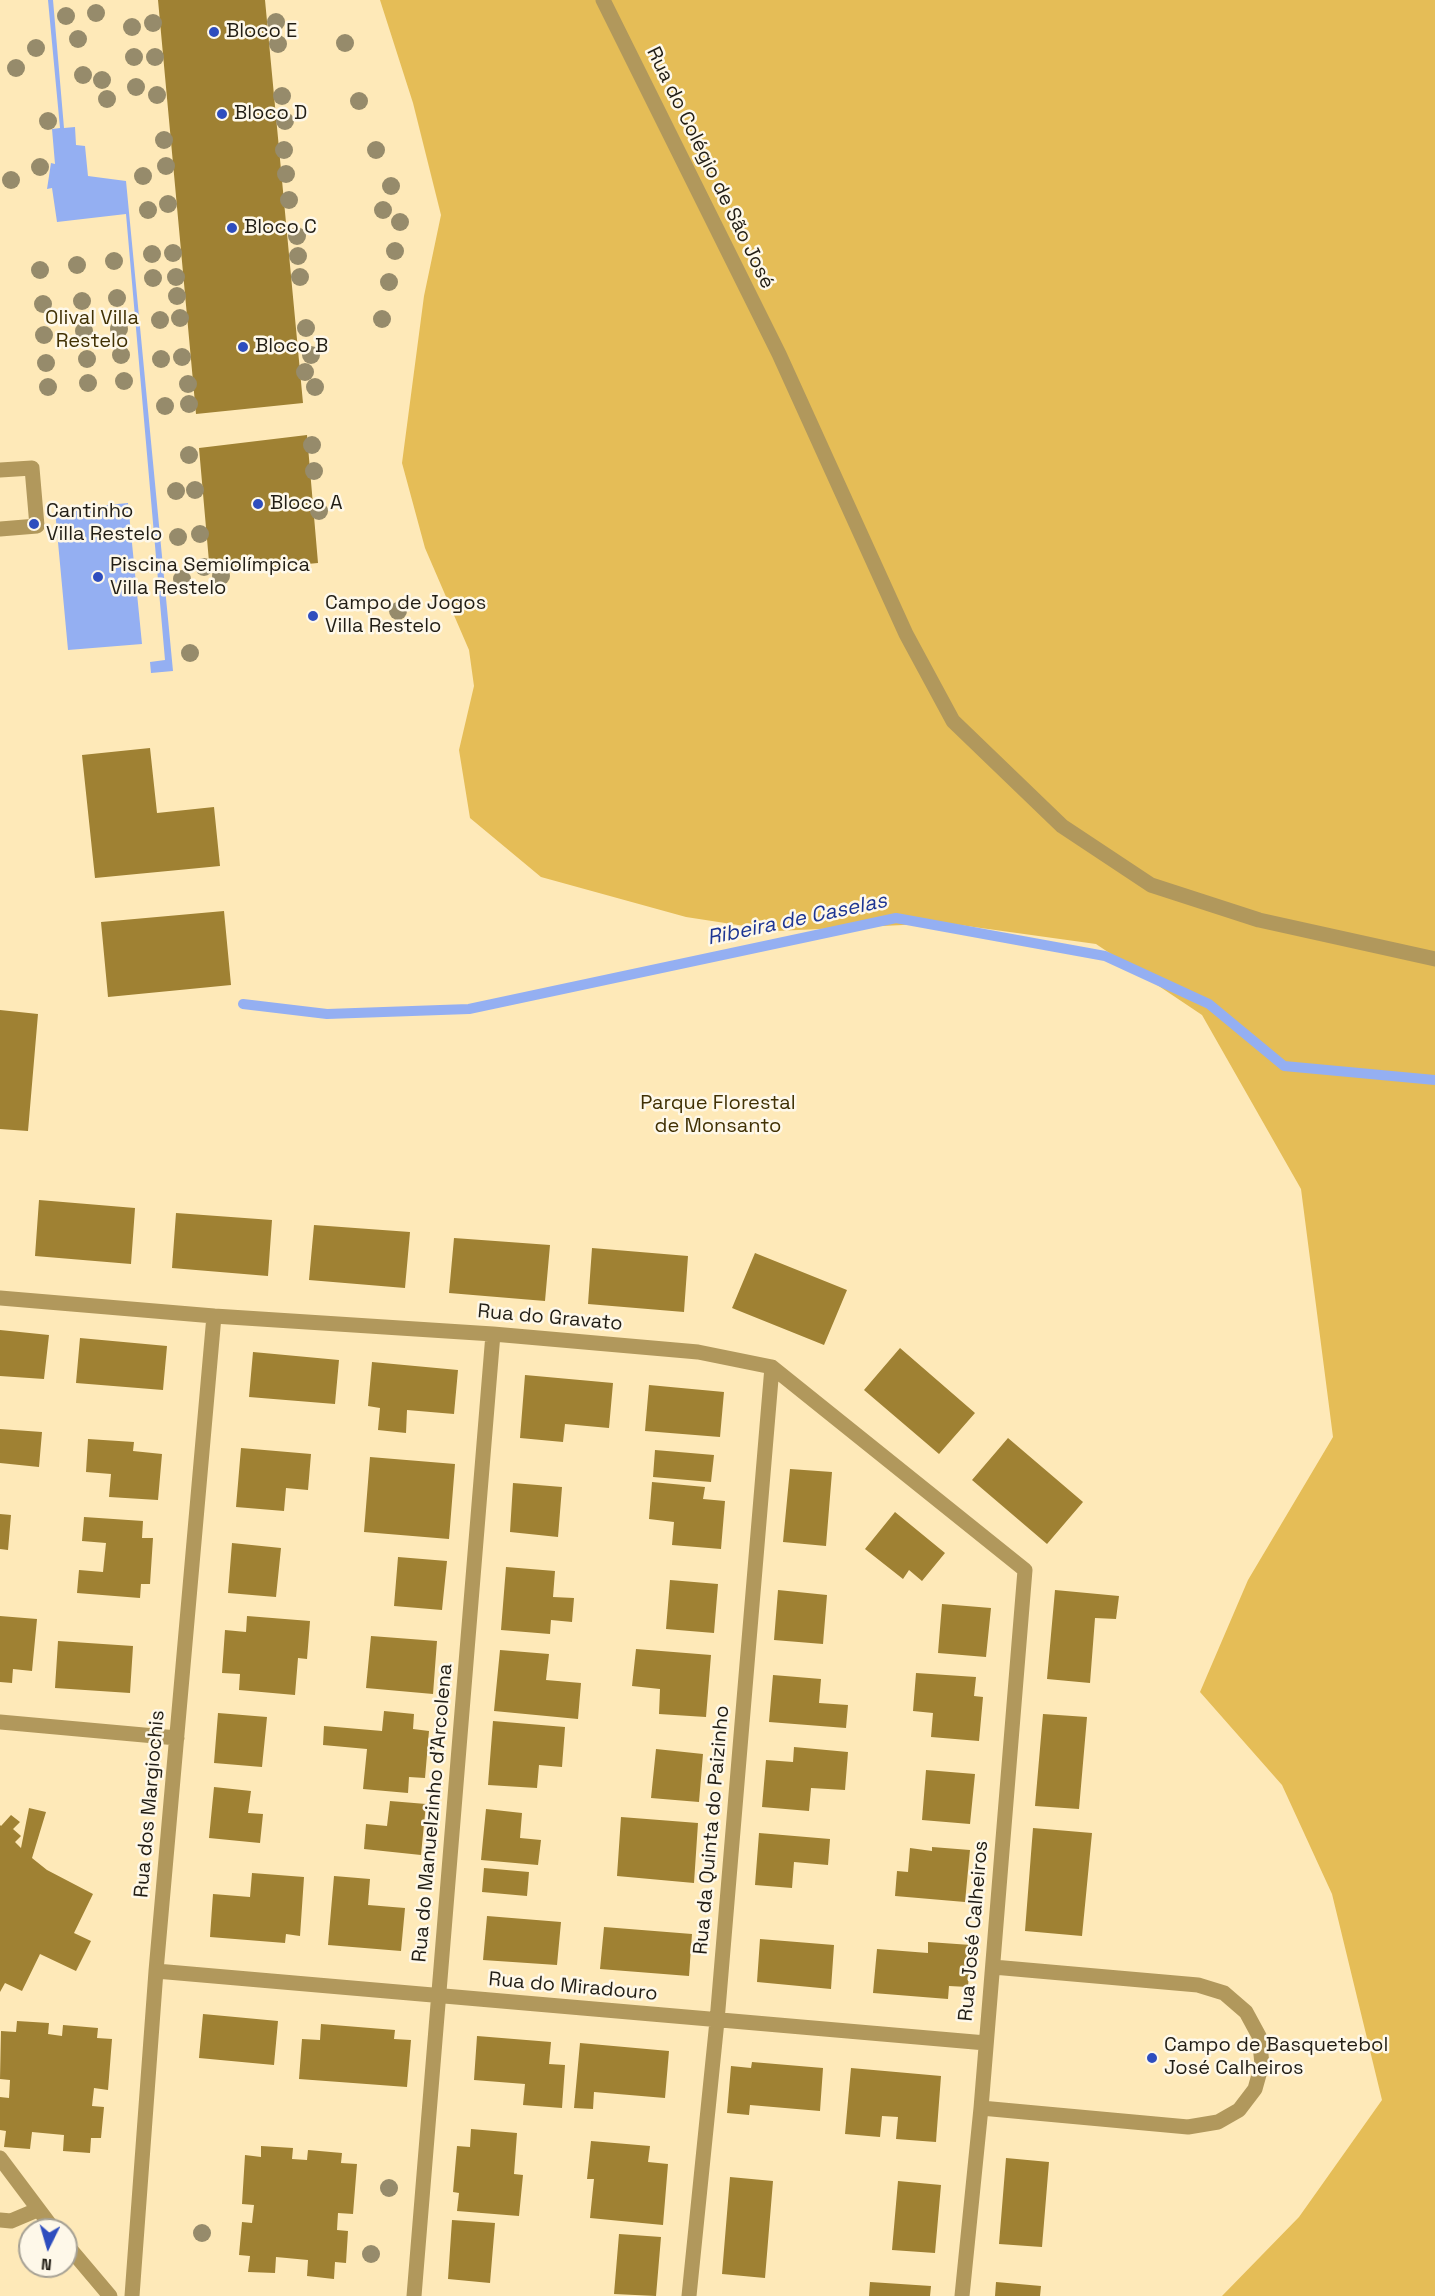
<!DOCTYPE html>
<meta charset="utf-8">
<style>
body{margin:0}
#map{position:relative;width:1435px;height:2296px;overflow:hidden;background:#fef8e9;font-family:"Space Grotesk",sans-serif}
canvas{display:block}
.north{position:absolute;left:18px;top:2218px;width:60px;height:60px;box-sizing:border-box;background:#fef8e9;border:2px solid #a6a194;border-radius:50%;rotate:185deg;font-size:16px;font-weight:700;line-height:24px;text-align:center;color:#221e15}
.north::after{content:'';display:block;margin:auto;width:21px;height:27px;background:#2e4dbe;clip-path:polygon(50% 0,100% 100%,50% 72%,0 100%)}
</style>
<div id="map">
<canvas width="1435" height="2296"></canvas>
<div class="north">N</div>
</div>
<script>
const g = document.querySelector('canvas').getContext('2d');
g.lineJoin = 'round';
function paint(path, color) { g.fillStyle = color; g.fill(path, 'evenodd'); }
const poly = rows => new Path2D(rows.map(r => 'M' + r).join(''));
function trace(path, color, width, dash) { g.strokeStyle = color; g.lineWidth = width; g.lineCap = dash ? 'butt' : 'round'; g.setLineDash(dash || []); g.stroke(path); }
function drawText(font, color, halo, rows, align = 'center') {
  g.font = font + ' "Space Grotesk",sans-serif'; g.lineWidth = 5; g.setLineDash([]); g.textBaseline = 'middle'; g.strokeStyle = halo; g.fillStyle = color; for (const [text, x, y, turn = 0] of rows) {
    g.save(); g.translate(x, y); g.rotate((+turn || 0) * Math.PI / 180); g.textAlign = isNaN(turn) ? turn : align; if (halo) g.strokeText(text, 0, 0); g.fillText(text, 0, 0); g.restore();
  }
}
const green = poly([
 [0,0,1435,0,1435,2296,0,2296],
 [30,2230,66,2230,66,2266,30,2266]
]);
const forest = poly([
 [380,0,1435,0,1435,2296,1222,2296,1299,2217,1382,2100,1332,1894,1282,1785,1200,1692,1248,1580,1333,1437,1301,1189,1202,1015,1096,944,945,923,777,931,686,917,541,877,470,818,459,750,474,686,469,650,425,548,402,463,424,296,441,215,413,103]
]);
const water = poly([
 [48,0,53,0,64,128,75,127,76,145,85,146,88,176,126,181,173,671,151,673,150,662,165,660,126,214,57,222,52,188,47,189,51,163,55,164,52,129,60,128],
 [128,503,142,644,68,650,55,510]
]);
const stream = poly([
 [243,1004,327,1014,469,1009,896,918,1105,956,1209,1004,1284,1066,1435,1080]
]);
const building = poly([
 [158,0,265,0,303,403,196,414],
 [307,435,318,563,210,573,199,448],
 [150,748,157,813,214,807,220,866,95,878,82,755],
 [224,911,231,985,108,997,101,922],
 [0,1010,38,1014,28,1131,0,1129],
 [39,1200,135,1208,131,1264,35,1256],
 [176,1213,272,1220,268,1276,172,1268],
 [314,1225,410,1232,405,1288,309,1280],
 [454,1238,550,1245,545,1301,449,1293],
 [592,1248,688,1256,684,1312,588,1304],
 [755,1253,847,1290,824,1345,732,1308],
 [0,1330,49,1335,44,1379,0,1376],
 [80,1338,167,1346,163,1390,76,1383],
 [900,1348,975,1413,939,1454,864,1390],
 [253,1352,339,1360,335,1404,249,1397],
 [372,1362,458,1370,454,1414,407,1410,406,1433,378,1430,380,1408,368,1406],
 [525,1375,613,1383,609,1428,565,1424,563,1442,520,1438],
 [649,1385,724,1392,720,1437,645,1431],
 [0,1429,42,1432,39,1467,0,1463],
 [1008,1438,1083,1502,1047,1544,972,1480],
 [88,1439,134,1442,133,1451,162,1454,158,1500,109,1497,111,1474,86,1472],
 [241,1448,311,1454,308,1490,286,1488,284,1511,236,1507],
 [655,1450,714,1455,711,1482,653,1477],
 [370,1457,455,1464,449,1539,364,1532],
 [790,1469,832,1472,826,1546,783,1542],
 [652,1482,705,1487,703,1499,725,1501,721,1549,672,1545,674,1522,649,1519],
 [513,1483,562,1487,558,1537,510,1532],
 [895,1512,945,1553,922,1581,909,1570,903,1579,865,1549],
 [0,1514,11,1515,8,1550,0,1549],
 [84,1517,143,1521,142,1538,153,1538,150,1584,141,1584,140,1598,77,1593,79,1570,103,1572,106,1543,82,1541],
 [232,1543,281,1548,276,1597,228,1593],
 [398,1557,447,1561,442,1610,394,1606],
 [506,1567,555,1571,553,1597,574,1598,572,1622,551,1620,550,1634,501,1630],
 [670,1580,718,1584,714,1633,666,1629],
 [778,1590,827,1595,823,1644,774,1640],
 [1055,1590,1119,1596,1116,1619,1095,1618,1090,1683,1047,1679],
 [942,1604,991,1608,986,1657,938,1653],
 [0,1616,37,1619,32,1671,13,1669,12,1683,0,1682],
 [247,1616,310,1621,307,1659,298,1658,295,1695,239,1690,240,1674,222,1673,225,1630,246,1632],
 [371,1636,437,1641,433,1694,366,1688],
 [58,1641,133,1646,130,1693,55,1688],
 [636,1649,711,1655,706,1717,659,1714,660,1689,632,1686],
 [500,1650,549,1654,546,1680,581,1683,578,1719,494,1711],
 [916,1673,976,1677,974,1696,983,1697,979,1741,931,1737,933,1713,913,1711],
 [773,1675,821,1679,819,1703,848,1705,846,1728,769,1722],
 [384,1711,414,1714,413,1729,429,1731,425,1778,409,1777,408,1793,363,1789,367,1749,323,1745,324,1726,382,1731],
 [218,1713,267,1717,262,1767,214,1763],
 [1043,1714,1087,1717,1079,1809,1035,1806],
 [493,1721,565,1727,562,1767,539,1765,537,1788,488,1785],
 [794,1747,848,1752,845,1790,811,1788,809,1811,762,1807,766,1760,793,1762],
 [656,1749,703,1754,699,1802,651,1798],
 [926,1770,975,1774,970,1824,922,1820],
 [214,1787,251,1791,248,1813,263,1814,260,1843,209,1838],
 [390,1801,426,1804,421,1855,364,1849,366,1824,387,1826],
 [29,1808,46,1812,32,1858,47,1870,93,1894,74,1933,91,1941,76,1971,40,1954,22,1991,5,1983,0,1992,0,1825,1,1826,11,1815,20,1822,13,1829,21,1836,15,1842,21,1848],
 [486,1809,522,1813,520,1838,541,1840,538,1865,481,1860],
 [621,1817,698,1823,694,1883,617,1876],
 [1033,1828,1092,1833,1082,1936,1025,1931],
 [759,1833,830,1839,828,1865,794,1862,792,1888,755,1885],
 [932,1847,970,1850,965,1902,895,1896,897,1871,908,1872,910,1848,932,1851],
 [484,1868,529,1872,527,1896,482,1892],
 [252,1873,304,1877,300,1936,286,1934,285,1943,210,1937,213,1894,250,1897],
 [334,1876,370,1879,368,1905,405,1908,401,1951,328,1945],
 [487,1916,561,1922,557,1965,483,1960],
 [604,1927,692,1934,689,1976,600,1969],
 [760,1939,834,1945,831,1989,757,1982],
 [928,1942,971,1945,968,1987,949,1986,948,1999,873,1993,877,1949,928,1953],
 [203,2014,278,2021,274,2065,199,2058],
 [17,2021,49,2023,48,2034,62,2036,63,2025,98,2028,97,2038,112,2039,108,2090,94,2088,92,2106,104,2107,101,2138,91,2138,90,2153,63,2151,64,2135,32,2132,30,2149,4,2147,6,2131,0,2130,0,2097,9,2098,10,2080,0,2079,1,2031,16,2032],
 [321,2024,395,2030,394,2039,411,2040,407,2087,299,2079,302,2039,320,2040],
 [477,2036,551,2042,549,2064,565,2065,562,2108,523,2105,525,2084,474,2080],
 [580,2043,669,2051,665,2098,594,2092,593,2109,574,2108],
 [752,2062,823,2068,820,2111,750,2105,749,2115,727,2113,731,2066,751,2068],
 [851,2068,941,2076,936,2142,896,2139,898,2117,882,2116,880,2137,845,2134],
 [471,2129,517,2133,514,2174,523,2175,519,2216,457,2211,459,2193,453,2192,457,2146,470,2147],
 [591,2141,650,2146,648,2162,668,2164,663,2225,590,2218,594,2179,587,2179],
 [261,2146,293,2148,292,2159,307,2160,308,2150,342,2153,341,2163,357,2164,353,2214,338,2213,337,2230,348,2231,346,2263,335,2262,334,2279,307,2276,308,2260,276,2257,275,2273,248,2272,250,2256,239,2255,242,2222,252,2223,254,2205,242,2204,245,2155,261,2157],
 [1006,2158,1049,2162,1042,2247,999,2244],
 [730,2177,773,2181,765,2278,722,2274],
 [898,2181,941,2185,935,2253,892,2250],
 [452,2220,495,2223,490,2283,448,2279],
 [619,2234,661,2237,656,2296,614,2294],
 [870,2282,931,2286,930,2296,869,2296],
 [996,2282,1041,2286,1040,2296,995,2296]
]);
const lane = poly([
 [603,0,779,354,906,634,953,721,1062,826,1151,885,1259,920,1435,959]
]);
const street = poly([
 [0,470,32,468,37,526,0,529],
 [0,1298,214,1316,493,1334,698,1352,772,1367,1025,1570,981,2108,962,2296],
 [0,1722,177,1738],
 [156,1971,986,2043],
 [981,2108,1188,2127,1218,2122,1239,2110,1255,2089,1262,2064,1259,2036,1246,2012,1224,1993,1198,1985,993,1967],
 [0,2158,54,2230],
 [0,2220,11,2221,37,2210],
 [66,2244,110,2296],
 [132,2296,156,1971,214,1316],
 [414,2296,493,1334],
 [689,2296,717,2021,772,1367]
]);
const trees = [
 [96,13],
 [66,16],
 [276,22],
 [153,23],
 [132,27],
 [78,39],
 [345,43],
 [278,44],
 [36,48],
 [134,57],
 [155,57],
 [16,68],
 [83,75],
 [102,80],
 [136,87],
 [157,95],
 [282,96],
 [107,99],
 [359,101],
 [48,121],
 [285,121],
 [164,140],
 [284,150],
 [376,150],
 [166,166],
 [40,167],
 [286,174],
 [143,176],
 [11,180],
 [391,186],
 [289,200],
 [168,204],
 [148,210],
 [383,210],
 [400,222],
 [297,236],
 [395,251],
 [173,253],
 [152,254],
 [298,256],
 [114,261],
 [77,265],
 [40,270],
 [176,277],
 [300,277],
 [153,278],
 [389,282],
 [177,296],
 [117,298],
 [82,301],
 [43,304],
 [180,318],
 [382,319],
 [160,320],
 [306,328],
 [119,329],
 [84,331],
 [44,335],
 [121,355],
 [311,355],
 [182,357],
 [87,359],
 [161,359],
 [46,363],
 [305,372],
 [124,381],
 [88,383],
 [188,384],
 [48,387],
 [315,387],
 [189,404],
 [165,406],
 [312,445],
 [189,455],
 [314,471],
 [195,490],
 [176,491],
 [319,511],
 [200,534],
 [178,537],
 [204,567],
 [221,576],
 [182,579],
 [398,611],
 [190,653],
 [389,2188],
 [202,2233],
 [371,2254]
];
const markers = [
 [214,32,6,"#2e4dbe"],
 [222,114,6,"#2e4dbe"],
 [232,228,6,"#2e4dbe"],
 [243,347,6,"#2e4dbe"],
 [258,504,6,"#2e4dbe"],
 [34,524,6,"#2e4dbe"],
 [98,577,6,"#2e4dbe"],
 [313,616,6,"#2e4dbe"],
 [1152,2058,6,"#2e4dbe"]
];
const poiNames = [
 ["Bloco E",226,32],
 ["Bloco D",234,114],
 ["Bloco C",244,228],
 ["Bloco B",255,347],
 ["Bloco A",270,504],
 ["Cantinho",46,512],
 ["Villa Restelo",46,535],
 ["Piscina Semiolímpica",110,566],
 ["Villa Restelo",110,589],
 ["Campo de Jogos",325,604],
 ["Villa Restelo",325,627],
 ["Campo de Basquetebol",1164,2046],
 ["José Calheiros",1164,2069]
];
const streetNames = [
 ["Rua do Colégio de São José",710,168,64],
 ["Rua do Gravato",550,1318,5],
 ["Rua dos Margiochis",150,1804,-85],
 ["Rua do Manuelzinho d'Arcolena",433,1813,-85],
 ["Rua da Quinta do Paizinho",712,1830,-85],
 ["Rua José Calheiros",974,1931,-85],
 ["Rua do Miradouro",573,1987,5]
];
const parkNames = [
 ["Olival Villa",92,319],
 ["Restelo",92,342],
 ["Parque Florestal",718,1104],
 ["de Monsanto",718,1127]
];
const waterNames = [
 ["Ribeira de Caselas",797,920,-12]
];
paint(green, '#fee9b8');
paint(forest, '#e5bd57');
paint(water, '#94aff2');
trace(stream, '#94aff2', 10);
paint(building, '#9f8133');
trace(lane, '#b1985c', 15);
trace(street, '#b1985c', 15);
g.fillStyle = '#968b6b';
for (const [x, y] of trees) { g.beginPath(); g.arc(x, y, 9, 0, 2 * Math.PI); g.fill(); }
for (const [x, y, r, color] of markers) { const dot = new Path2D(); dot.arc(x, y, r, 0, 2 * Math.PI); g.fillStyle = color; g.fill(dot); trace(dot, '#fef8e9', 2); }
drawText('20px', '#221e15', '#fef8e9', poiNames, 'left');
drawText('20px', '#221e15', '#fef8e9', streetNames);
drawText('20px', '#413104', '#fef8e9', parkNames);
drawText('italic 21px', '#1d3593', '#fef8e9', waterNames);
</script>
